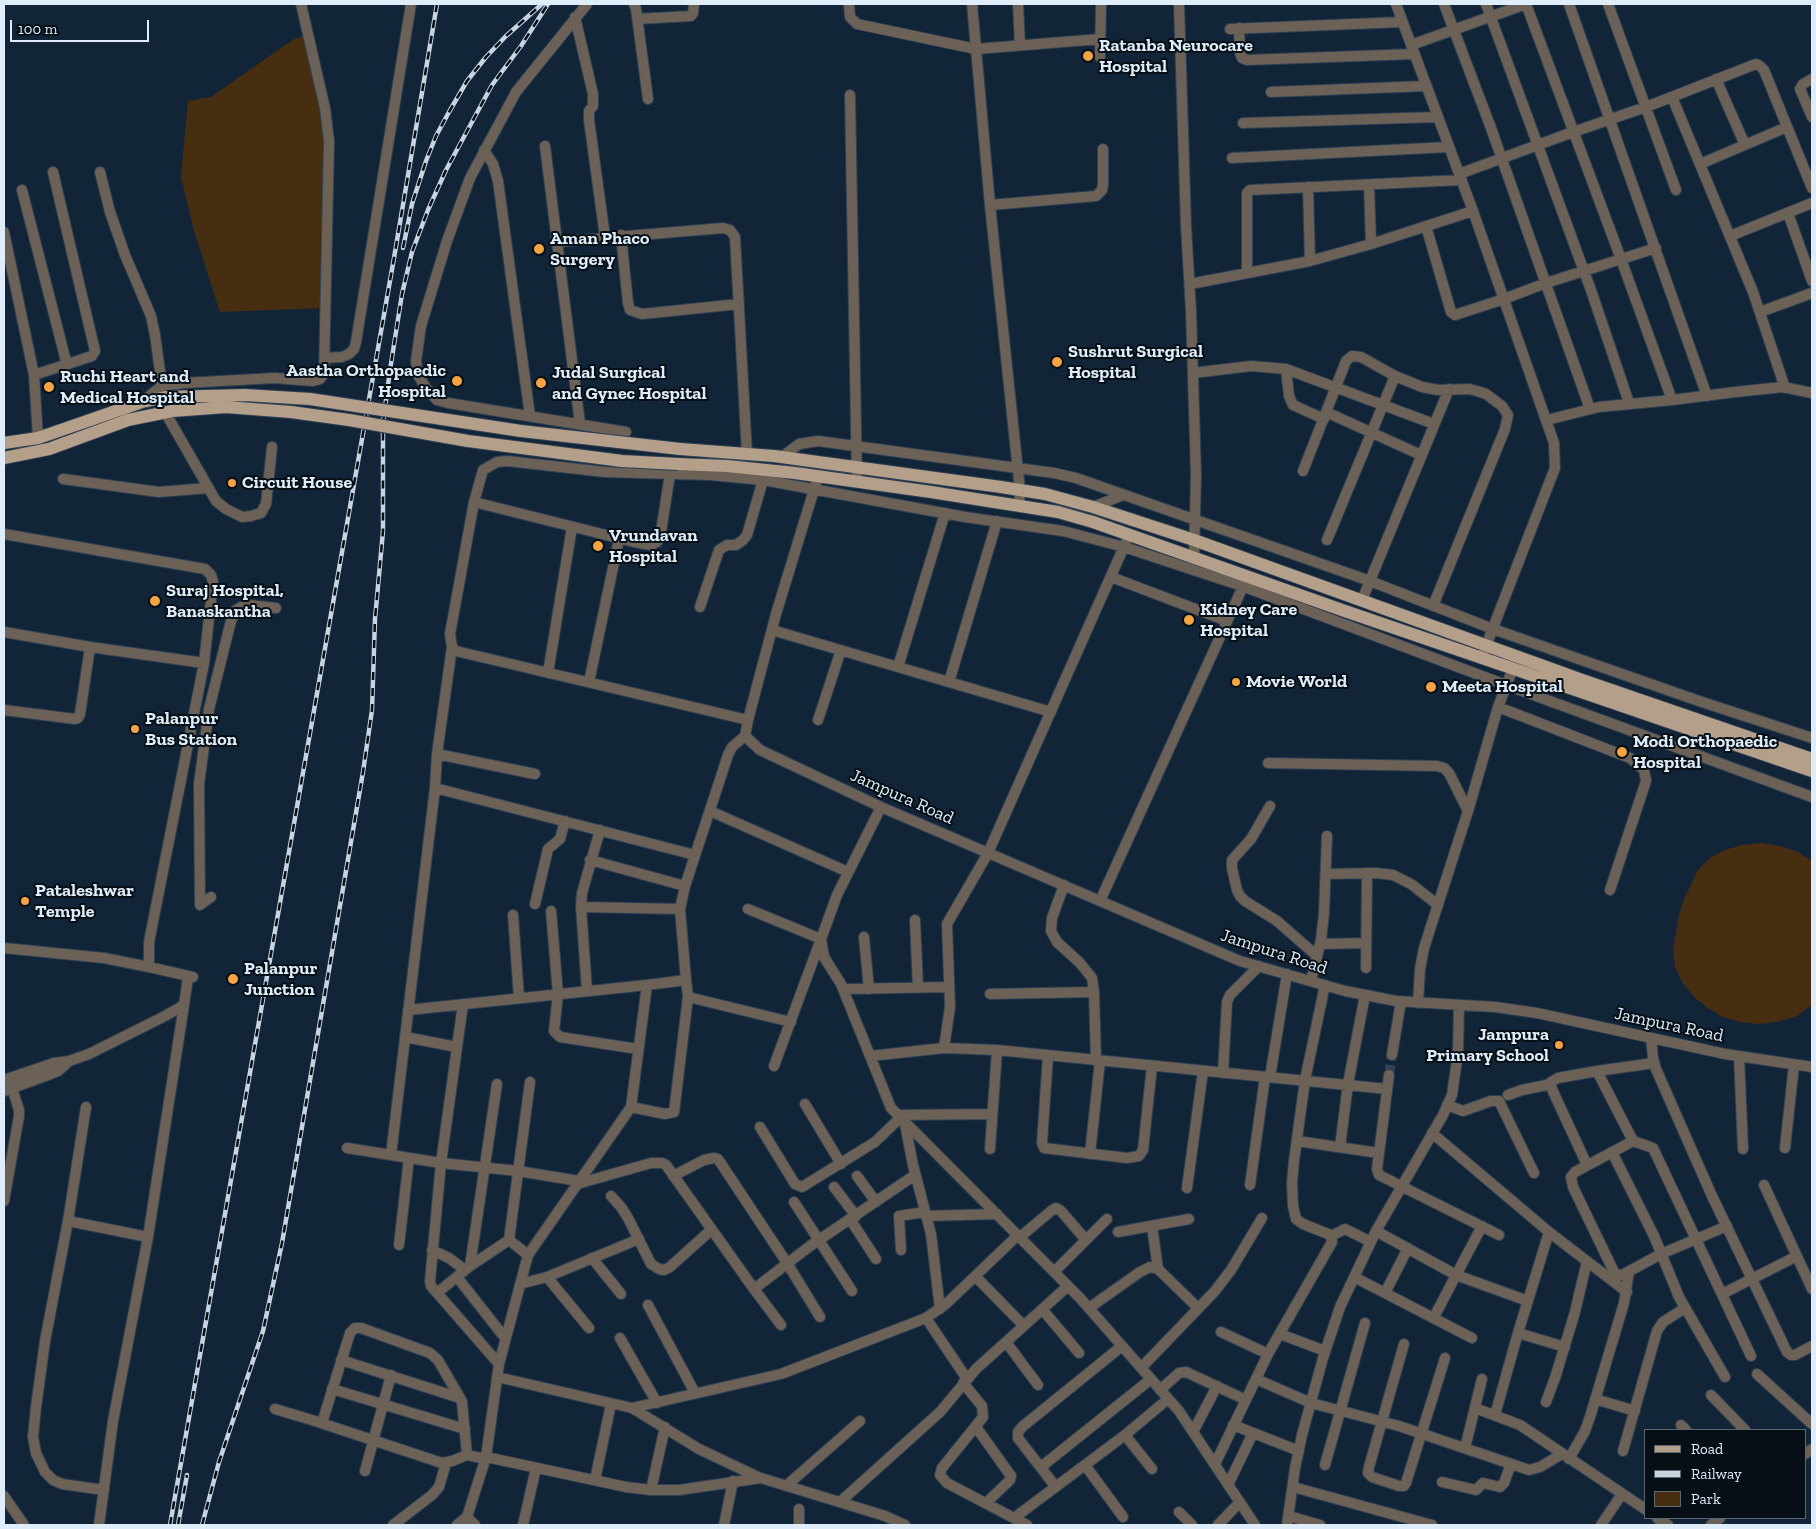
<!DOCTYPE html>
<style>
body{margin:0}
#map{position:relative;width:1816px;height:1529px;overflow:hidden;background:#122538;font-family:"Zilla Slab",serif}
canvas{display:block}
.frame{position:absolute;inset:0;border:5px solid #dfecf9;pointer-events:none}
.legend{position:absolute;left:1644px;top:1429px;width:162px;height:90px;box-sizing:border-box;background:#060e16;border:1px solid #5d6771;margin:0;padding:6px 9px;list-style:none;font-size:15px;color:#dfecf9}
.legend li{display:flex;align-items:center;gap:10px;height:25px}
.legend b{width:25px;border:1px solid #5d6771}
.scale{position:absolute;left:10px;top:20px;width:139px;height:22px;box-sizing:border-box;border:2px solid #dfecf9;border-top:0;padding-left:6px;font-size:15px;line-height:18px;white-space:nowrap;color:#dfecf9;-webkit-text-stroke:4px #060e16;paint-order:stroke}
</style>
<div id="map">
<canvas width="1816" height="1529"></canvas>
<div class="frame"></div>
<ul class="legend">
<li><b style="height:6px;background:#b49f8a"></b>Road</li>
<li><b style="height:6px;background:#c7d4e2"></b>Railway</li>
<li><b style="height:14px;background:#482e10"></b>Park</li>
</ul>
<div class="scale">100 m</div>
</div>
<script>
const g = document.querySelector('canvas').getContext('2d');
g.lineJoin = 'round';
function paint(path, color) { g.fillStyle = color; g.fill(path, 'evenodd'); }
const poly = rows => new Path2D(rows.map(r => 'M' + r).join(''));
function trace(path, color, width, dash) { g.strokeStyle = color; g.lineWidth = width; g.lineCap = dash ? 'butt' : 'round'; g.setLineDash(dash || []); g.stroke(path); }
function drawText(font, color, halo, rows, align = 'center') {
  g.font = font + ' "Zilla Slab",serif'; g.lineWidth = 4; g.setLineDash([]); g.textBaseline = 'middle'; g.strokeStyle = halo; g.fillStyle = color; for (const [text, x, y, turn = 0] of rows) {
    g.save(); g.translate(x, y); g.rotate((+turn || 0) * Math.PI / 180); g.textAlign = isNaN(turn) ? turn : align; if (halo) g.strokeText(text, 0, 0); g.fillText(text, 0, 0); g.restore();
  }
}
const green = poly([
 [305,36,327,130,324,308,220,312,194,231,181,177,188,101,211,97,294,39],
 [1761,843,1780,846,1798,852,1812,861,1812,1005,1795,1017,1776,1022,1758,1024,1740,1022,1723,1017,1708,1008,1694,997,1683,983,1675,967,1673,950,1679,916,1684,899,1698,870,1710,858,1725,850,1742,845]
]);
const minorTunnel = poly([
 [1389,1075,1392,1055]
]);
const minor = poly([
 [587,4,516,92,470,178,447,241,421,326,416,361,418,375,426,388,437,400,448,403,626,432],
 [634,4,636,9,648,99],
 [849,4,850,17,857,24,976,49,1100,39],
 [972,4,990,205,1020,490,1019,506],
 [1018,4,1020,45],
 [1179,4,1186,226,1191,311,1196,475,1194,557],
 [1396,4,1473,211,1554,443,1555,468,1484,651],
 [1444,4,1491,128,1590,409],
 [1486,4,1592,293,1629,403],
 [1526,4,1621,259,1672,400],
 [1569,4,1707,396],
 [1608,4,1676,190],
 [575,17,593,94,593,106,589,111,589,120,605,237],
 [637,19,691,16,693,13,694,4],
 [1239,28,1240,53,1242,58,1247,60,1414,54],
 [1230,29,1402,22],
 [1411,45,1526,4],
 [1100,57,1101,4],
 [1716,79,1745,145],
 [1812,79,1803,84,1800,89,1812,117],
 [1271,92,1426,86],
 [850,95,857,482],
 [1672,97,1753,292,1785,388],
 [1243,123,1438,117],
 [545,146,580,424],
 [484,150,493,164,498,181,530,416],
 [1232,158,1449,147],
 [1700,164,1787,127],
 [100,172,110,212,125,255,151,316,155,335,162,386],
 [1459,174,1573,132,1646,107,1756,64,1760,66,1764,70,1812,188],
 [1369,185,1371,244],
 [1308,187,1310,261],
 [22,190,67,365],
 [990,205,1096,196,1102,190,1103,184,1103,149],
 [1788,213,1812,281],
 [1426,226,1451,312,1455,315,1504,299,1546,283,1656,248],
 [4,232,34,375,38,438],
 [621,235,628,303,630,310,642,314,739,304],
 [1730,236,1812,203],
 [557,242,723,228,730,230,735,237,747,454],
 [1247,273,1247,193,1250,190,1461,180],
 [1190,284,1310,261,1371,244,1473,211],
 [1760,312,1812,293],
 [325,358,342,357,349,354,354,349,356,342,411,4],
 [1286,369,1289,396,1293,405,1324,419],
 [1193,373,1251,366,1286,369,1434,424],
 [34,375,92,356,95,351,53,172],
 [142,402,162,386,184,383,275,378,313,381,320,379,324,374,329,141,325,108,301,4],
 [165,412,216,501,226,509,242,517,251,516,261,513,266,504,272,447],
 [1326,412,1421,455],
 [1547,420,1599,407,1672,400,1735,392,1783,387,1812,393],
 [782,457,799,444,818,441,1054,473,1076,478,1370,581,1493,629,1699,701,1812,738],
 [1303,471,1346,361,1352,356,1361,357,1395,376,1422,387,1438,390,1469,389,1477,391,1486,394,1502,406,1508,415,1505,429,1433,606],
 [63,479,159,492,208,488],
 [816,483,776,614,748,720,745,736,760,750,881,807,1240,961,1345,991,1396,1001,1495,1007,1537,1013,1725,1054,1812,1067],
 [474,502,634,542,651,545,657,542,660,538,670,474],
 [1093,507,1123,495],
 [4,534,205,569,211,575,213,582,212,592,204,663,149,942,149,967],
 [1327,540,1395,376],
 [1111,577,1227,621],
 [1362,600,1449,389],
 [700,607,719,550,727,545,736,545,743,540,747,535,763,480],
 [772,630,1051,712],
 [4,632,90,647,204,663],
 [452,647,437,754,435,788,391,1155,441,1163,430,1281,431,1286,499,1364],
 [898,667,945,513],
 [548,673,572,527],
 [589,682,619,539],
 [949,682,997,521],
 [1498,707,1630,758,1644,770,1646,781,1610,890],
 [4,710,75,719,78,718,80,714,90,647],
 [748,720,456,651,452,647,450,634,474,502,483,470,497,462,507,461,605,472,710,475,763,480,965,517,1063,531,1124,547,1242,586,1506,685,1812,797],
 [818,720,841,650],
 [437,754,535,774],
 [1268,763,1437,766,1444,768,1449,773,1468,811],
 [435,788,695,855],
 [1270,806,1251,839,1232,860,1232,868,1237,890,1240,896,1245,901,1277,921,1317,956],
 [881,807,837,895,821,939,824,957,841,984,891,1108,1080,1298,1179,1411,1255,1525],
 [710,811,848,872],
 [590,860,685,886],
 [1326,874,1376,873,1393,875,1411,884,1438,905],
 [1064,885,1052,918,1051,931,1057,942,1080,963,1092,978,1094,992,1096,1061],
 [211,897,200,905,199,784,209,709,231,621,236,610,241,607,249,605,276,608],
 [1100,901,1245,582],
 [535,904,548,849,560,839,565,821],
 [581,907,680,909],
 [748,909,821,939,774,1066],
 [551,911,558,994,554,1031,560,1037,638,1049],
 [513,915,519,998],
 [915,920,918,988],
 [864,937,869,989],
 [1320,944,1366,943],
 [4,948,104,958,149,967,193,977],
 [1366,968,1367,873],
 [1311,981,1321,940,1324,913,1327,836],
 [843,989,949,987],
 [587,991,581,907,582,893,600,830],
 [990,994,1094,992],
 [688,997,791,1022],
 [1418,1003,1420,969,1424,948,1468,811,1498,707,1513,668],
 [463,1004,441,1163,518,1171,579,1181],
 [408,1010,647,985],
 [405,1037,457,1047],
 [1651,1038,1653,1058,1656,1069,1712,1196,1787,1352,1791,1355,1795,1355,1812,1346],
 [944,1048,950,1007,947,924,988,853,1126,542],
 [1392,1055,1401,1001],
 [870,1056,944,1048,997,1050,1387,1089],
 [1048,1056,1042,1143,1044,1148,1127,1158,1139,1156,1143,1150,1152,1066],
 [1739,1056,1743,1149],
 [1597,1071,1633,1141,1653,1148,1751,1356],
 [1223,1073,1227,1002,1230,995,1259,966],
 [1389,1075,1377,1169,1379,1175,1499,1235],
 [1270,1077,1287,974],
 [4,1080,54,1063,69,1061,89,1054,165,1016,184,1005,188,977],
 [4,1091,48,1075,58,1071,68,1062],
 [1508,1095,1522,1090,1551,1084],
 [805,1104,841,1164],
 [1447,1105,1463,1111,1491,1101,1499,1101,1534,1173],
 [86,1107,68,1221,45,1341,36,1407,33,1437,36,1453,45,1472,53,1480,62,1484,104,1490],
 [631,1107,665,1114,674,1112,688,997,686,980],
 [897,1115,992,1114],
 [905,1124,913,1165,931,1234,940,1309],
 [760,1127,795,1184,802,1187,875,1142,900,1118],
 [1432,1133,1549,1232,1627,1292],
 [1297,1141,1379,1153],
 [1633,1141,1575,1172,1571,1177,1573,1187,1615,1274,1620,1275,1624,1274,1661,1254,1727,1226],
 [1340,1147,1348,1084,1365,995],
 [347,1148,391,1155],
 [1785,1148,1794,1065],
 [990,1149,997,1050],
 [1612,1152,1654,1236,1679,1297,1725,1377],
 [1090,1154,1100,1061],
 [1587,1165,1551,1087,1551,1082,1558,1078,1597,1071,1654,1063],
 [673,1176,704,1160,714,1158,718,1159,787,1263,820,1317],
 [857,1176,876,1202],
 [577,1184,651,1163,662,1163,666,1165,754,1289,781,1325],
 [1250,1185,1265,1077],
 [1764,1185,1812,1289],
 [834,1187,856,1216],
 [1187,1188,1203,1071],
 [611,1196,621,1207,628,1218,651,1264,659,1269,664,1270,670,1267,711,1230],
 [4,1201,19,1116,19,1110,12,1088],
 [794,1202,852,1291],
 [926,1216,997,1214],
 [850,1219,876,1259],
 [68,1221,148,1237],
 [1152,1226,1158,1269],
 [1376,1231,1456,1275,1528,1301],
 [1118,1232,1189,1219],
 [1331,1236,1345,1229,1371,1242],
 [1020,1237,1051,1211,1056,1208,1061,1211,1086,1240],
 [509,1240,530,1082],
 [399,1245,409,1158],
 [432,1250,449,1258,465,1270],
 [901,1250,899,1216,925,1212],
 [592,1258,621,1294],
 [470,1266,497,1084],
 [1054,1272,1107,1219],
 [975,1276,1024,1326],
 [457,1277,505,1338],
 [547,1277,589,1328],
 [1354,1277,1472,1338],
 [520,1284,547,1277,639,1239],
 [754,1289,810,1246,915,1175],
 [437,1293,470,1266,509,1240,528,1255],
 [1385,1293,1408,1248],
 [1722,1294,1797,1256],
 [648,1305,695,1393],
 [1089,1308,1140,1272,1150,1267,1158,1269,1198,1308],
 [1042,1309,1079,1353],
 [1434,1317,1482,1226],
 [926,1318,967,1379],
 [1221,1332,1268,1354],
 [1518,1333,1565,1347],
 [1280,1334,1325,1351],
 [620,1338,657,1403],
 [1006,1342,1038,1385],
 [1404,1344,1369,1467,1368,1473,1372,1477,1399,1486,1404,1486,1406,1483,1445,1358],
 [341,1360,460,1398,462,1402,467,1455],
 [1141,1368,1215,1291,1231,1270,1262,1218],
 [1757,1374,1812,1424],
 [497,1377,632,1408,781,1374,926,1318,946,1304,1018,1235],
 [1256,1379,1311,1403,1399,1426,1529,1470,1540,1467,1562,1454],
 [963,1383,982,1406,983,1417,942,1468,940,1475,947,1483,1027,1525],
 [332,1389,465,1429],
 [1160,1390,1179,1373,1186,1372,1246,1400],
 [1711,1395,1745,1430],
 [1595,1399,1635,1411],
 [1546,1402,1555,1378,1575,1312,1587,1261],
 [632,1408,699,1449,760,1478],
 [1475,1408,1520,1425,1645,1509],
 [275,1409,315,1421,442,1463,452,1461,467,1455,486,1459],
 [1495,1415,1518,1333,1549,1232],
 [322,1423,350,1333,355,1328,361,1328,430,1353,438,1360,460,1398],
 [1233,1425,1299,1451],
 [1681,1425,1686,1430],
 [976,1427,1011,1476,1010,1480,986,1503],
 [1193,1432,1217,1386],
 [1125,1435,1152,1469],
 [1465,1448,1482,1379],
 [1623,1451,1657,1331,1663,1322,1685,1308],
 [1805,1454,1812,1449],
 [486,1457,626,1487,651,1490,679,1490,761,1478,885,1516,905,1525],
 [1569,1459,1585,1431,1590,1417,1624,1303,1629,1271],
 [1215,1464,1268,1354,1332,1242,1331,1236,1328,1234,1303,1224,1296,1219,1293,1206,1292,1183,1294,1161,1305,1080,1325,985],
 [1085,1465,1123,1517],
 [1325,1465,1365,1323],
 [1041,1467,1151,1379],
 [365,1471,391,1375],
 [595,1480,611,1404],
 [1442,1482,1476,1490,1483,1483,1500,1487,1504,1483,1511,1464],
 [1228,1485,1253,1433],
 [786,1486,860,1421],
 [1055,1486,1018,1438,1018,1432,1022,1427,1122,1346],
 [1293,1487,1432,1525],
 [651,1490,665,1427],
 [4,1496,24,1525],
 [840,1502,940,1412,976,1369,1068,1286],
 [799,1509,799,1525],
 [1179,1512,1192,1525],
 [1289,1516,1320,1525],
 [1014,1518,1125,1435,1168,1399],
 [1657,1518,1668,1525],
 [99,1525,113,1421,148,1237,184,1005],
 [393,1525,432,1495,439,1487,446,1463],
 [457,1525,467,1517],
 [475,1525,467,1517,486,1457,499,1364,528,1255,631,1107,647,985,686,980,680,909,685,886,728,755,732,747,745,736],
 [523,1525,536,1468],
 [724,1525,733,1481],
 [1218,1525,1240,1502],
 [1287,1525,1295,1468,1302,1435,1323,1358,1340,1307,1376,1231,1443,1115,1452,1095,1458,1053,1459,1005],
 [1601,1525,1622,1494],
 [1711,1525,1720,1518]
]);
const major = poly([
 [4,443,38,438,142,402,166,397],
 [680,449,774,456,1001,487,1045,494,1093,507,1194,540,1582,680,1812,759],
 [4,458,49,449,128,420,172,411],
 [678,464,727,466,795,473,931,492,1058,512,1093,522,1342,610,1812,771]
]);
const rail = poly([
 [403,248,412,204,426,161,436,136,449,112,467,81,486,57,506,36,542,4],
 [170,1525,394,258,437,4],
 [178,1525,187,1475],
 [202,1525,219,1462,263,1331,282,1243,363,772,372,710,375,619,383,531,383,423,390,370,402,294,412,252,428,210,446,170,492,85,521,46,548,4]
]);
const majorBridge = poly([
 [166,397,245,395,310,399,521,431,680,449],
 [172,411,226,407,291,412,349,420,468,441,622,461,678,464]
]);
const markers = [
 [1088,56,6,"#f4a443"],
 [539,249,6,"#f4a443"],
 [1057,362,6,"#f4a443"],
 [457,381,6,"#f4a443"],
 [541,383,6,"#f4a443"],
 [49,387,6,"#f4a443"],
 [232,483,5,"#f4a443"],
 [598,546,6,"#f4a443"],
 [155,601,6,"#f4a443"],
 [1189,620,6,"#f4a443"],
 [1236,682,5,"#f4a443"],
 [1431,687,6,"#f4a443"],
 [135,729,5,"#f4a443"],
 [1622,752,6,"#f4a443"],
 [25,901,5,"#f4a443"],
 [233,979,6,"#f4a443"],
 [1559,1045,5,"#f4a443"]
];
const poiNames = [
 ["Ratanba Neurocare",1099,46],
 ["Hospital",1099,67],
 ["Aman Phaco",550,239],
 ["Surgery",550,260],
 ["Sushrut Surgical",1068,352],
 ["Hospital",1068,373],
 ["Aastha Orthopaedic",446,371,"right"],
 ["Hospital",446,392,"right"],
 ["Judal Surgical",552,373],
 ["and Gynec Hospital",552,394],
 ["Ruchi Heart and",60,377],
 ["Medical Hospital",60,398],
 ["Circuit House",242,483],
 ["Vrundavan",609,536],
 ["Hospital",609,557],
 ["Suraj Hospital,",166,591],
 ["Banaskantha",166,612],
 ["Kidney Care",1200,610],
 ["Hospital",1200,631],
 ["Movie World",1246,682],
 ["Meeta Hospital",1442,687],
 ["Palanpur",145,719],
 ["Bus Station",145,740],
 ["Modi Orthopaedic",1633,742],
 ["Hospital",1633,763],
 ["Pataleshwar",35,891],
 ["Temple",35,912],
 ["Palanpur",244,969],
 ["Junction",244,990],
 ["Jampura",1549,1035,"right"],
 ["Primary School",1549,1056,"right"]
];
const streetNames = [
 ["Jampura Road",902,797,24],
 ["Jampura Road",1274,952,18],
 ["Jampura Road",1669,1025,12]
];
paint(green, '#482e10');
trace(minorTunnel, '#314355', 10, [10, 5]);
trace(minor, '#2f4153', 12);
trace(major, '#2f4153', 14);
trace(minor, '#6b6157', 10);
trace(major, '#b49f8a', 12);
trace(rail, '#c7d4e2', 4.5);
trace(rail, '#060e16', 2.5, [8]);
trace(majorBridge, '#2f4153', 14, []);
trace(majorBridge, '#b49f8a', 12);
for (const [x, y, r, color] of markers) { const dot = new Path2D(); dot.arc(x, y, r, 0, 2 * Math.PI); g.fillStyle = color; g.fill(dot); trace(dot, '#060e16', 2); }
drawText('bold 18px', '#dfecf9', '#060e16', poiNames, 'left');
drawText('18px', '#dfecf9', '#060e16', streetNames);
</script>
